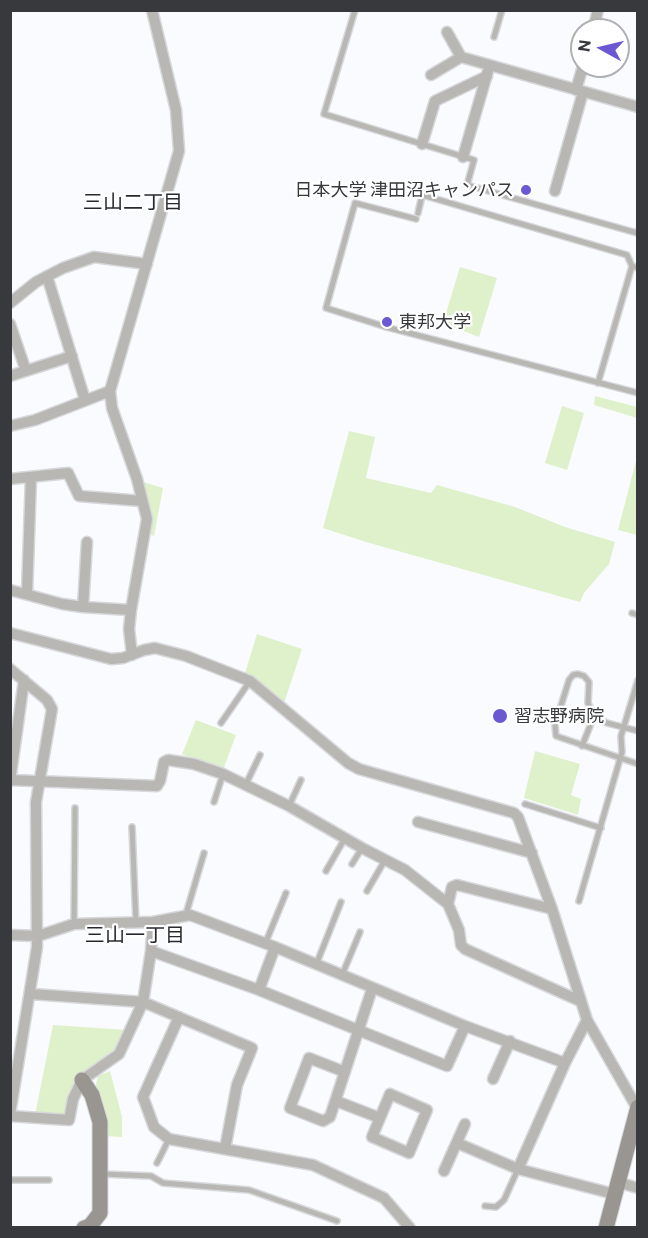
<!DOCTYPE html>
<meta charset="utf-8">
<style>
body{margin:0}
#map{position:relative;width:648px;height:1238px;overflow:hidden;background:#f9fbfe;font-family:Commissioner,sans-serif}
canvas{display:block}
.frame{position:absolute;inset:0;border:12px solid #37393c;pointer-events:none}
.north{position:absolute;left:570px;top:18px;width:60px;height:60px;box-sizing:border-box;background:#fff;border:2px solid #afb0b1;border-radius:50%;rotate:278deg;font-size:16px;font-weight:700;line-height:24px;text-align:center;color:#37393c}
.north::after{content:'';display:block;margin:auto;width:21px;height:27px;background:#6b58d2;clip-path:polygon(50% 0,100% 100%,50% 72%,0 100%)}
</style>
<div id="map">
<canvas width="648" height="1238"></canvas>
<div class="frame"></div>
<div class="north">N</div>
</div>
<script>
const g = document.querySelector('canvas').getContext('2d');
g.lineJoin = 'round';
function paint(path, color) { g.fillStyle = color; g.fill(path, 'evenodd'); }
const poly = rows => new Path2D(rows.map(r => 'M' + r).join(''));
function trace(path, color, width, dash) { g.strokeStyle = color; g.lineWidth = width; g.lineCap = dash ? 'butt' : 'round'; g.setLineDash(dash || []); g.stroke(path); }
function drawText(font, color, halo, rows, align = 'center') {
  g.font = font + ' Commissioner,"Noto Sans JP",sans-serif'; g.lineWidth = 4.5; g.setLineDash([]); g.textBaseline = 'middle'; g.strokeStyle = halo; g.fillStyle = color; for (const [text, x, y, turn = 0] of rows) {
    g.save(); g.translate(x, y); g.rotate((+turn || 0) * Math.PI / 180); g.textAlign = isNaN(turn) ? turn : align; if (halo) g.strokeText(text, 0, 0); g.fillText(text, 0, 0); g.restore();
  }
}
const green = poly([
 [460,267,497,278,479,337,443,323],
 [595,396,637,407,637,418,594,405],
 [562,406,584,413,567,470,545,463],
 [349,431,375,437,366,478,431,493,437,485,515,507,565,527,615,542,609,564,584,593,580,602,366,542,323,528],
 [637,457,638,535,637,535,618,530],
 [143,482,163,488,154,536,149,534],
 [257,634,302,649,284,703,245,673],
 [196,720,236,735,223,770,194,760,182,754],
 [535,751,580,764,571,795,581,799,578,815,524,798],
 [53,1025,127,1030,118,1050,75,1078,67,1112,61,1116,35,1115],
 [110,1071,122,1117,122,1137,105,1136,105,1120,96,1085,98,1076]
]);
const lane = poly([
 [355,10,324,114,474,160,467,185,637,233,638,231],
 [494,37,502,10],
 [418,213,422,196,426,196,627,255,632,266,638,268],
 [416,219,355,203,326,308,386,327,638,393],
 [598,383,632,266],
 [632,613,638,615],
 [221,723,250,681],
 [638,731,607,723,594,716,588,703,589,682,584,676,578,674,573,675,569,680,555,725,556,736,638,764],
 [582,746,594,716],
 [245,786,260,755],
 [214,802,223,774],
 [525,804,601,828],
 [289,806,301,780],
 [132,827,136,923],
 [352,864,362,848],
 [326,871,345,838],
 [367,891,385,860],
 [579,901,622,752,621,736,638,680],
 [186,914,204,853],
 [74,924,75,808],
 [265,944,286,893],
 [316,965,341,902],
 [342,975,360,932],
 [157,1163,169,1139],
 [102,1174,151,1176,163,1183,249,1190,337,1221],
 [10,1180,49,1180],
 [485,1206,496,1207,504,1200,518,1169]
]);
const street = poly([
 [593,30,598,10],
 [447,32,461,57],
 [431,75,461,57,638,107],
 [576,90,583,66],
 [422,144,435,101,487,76],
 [463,157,488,71],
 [555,191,583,92],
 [47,276,85,400],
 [10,303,36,282,63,268,94,257,147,264],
 [10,324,26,371],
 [10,376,72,356],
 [10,426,35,420,110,391],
 [10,479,68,473,79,496,142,501],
 [10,590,62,604,83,607,131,610],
 [27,594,31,477],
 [83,607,87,542],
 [10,633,111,659,123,658,144,650,155,648,186,656,250,681,348,763,359,769,514,813,518,817,552,909,587,1020,637,1108],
 [132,655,129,629,131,610,147,519,137,479,112,408,110,391,179,151,176,110,152,10],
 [10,669,47,700,52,709,36,802,37,947,10,1114],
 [10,780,157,786,160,781,164,762,168,760,194,764,223,774,289,806,362,848,405,870,448,904,459,930,461,945,465,949,580,1001],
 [10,781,24,680],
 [418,822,532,853],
 [448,904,452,887,457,885,552,909],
 [10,935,38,936,74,924,153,922,190,915,275,947,465,1026,565,1063],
 [151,951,259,990,447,1066,465,1026],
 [259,990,275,947],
 [31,994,143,1002,252,1048,237,1085,225,1149],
 [179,1017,143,1097,154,1127,169,1139,313,1165,384,1198,410,1228],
 [345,1072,309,1058,290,1108,323,1121,330,1117,372,989],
 [493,1079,510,1041],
 [390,1094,427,1110,409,1153,372,1137,390,1094],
 [336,1101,380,1118],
 [10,1116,69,1120,73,1099,82,1080,119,1054,143,1002,151,951,153,922],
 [457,1143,518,1169,614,1194],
 [518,1169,565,1063,587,1020],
 [444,1171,465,1124],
 [617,1182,638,1188]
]);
const secondary = poly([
 [82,1080,92,1095,100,1122,100,1213,90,1226,84,1228],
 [606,1228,638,1107]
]);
const markers = [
 [526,190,6,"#6b58d2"],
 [387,322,6,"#6b58d2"],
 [500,716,8,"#6b58d2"]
];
const poiNames = [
 ["日本大学 津田沼キャンパス",514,190,"right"],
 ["東邦大学",399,322],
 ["習志野病院",514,716]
];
const neighbourhoodNames = [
 ["三山二丁目",133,202],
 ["三山一丁目",135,935]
];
paint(green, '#dff1cb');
trace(lane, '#d6d8db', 8);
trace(street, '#d6d8db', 13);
trace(secondary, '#d6d8db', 17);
trace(lane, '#b9b7b4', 5);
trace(street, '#b9b7b4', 10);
trace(secondary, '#999692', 15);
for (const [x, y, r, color] of markers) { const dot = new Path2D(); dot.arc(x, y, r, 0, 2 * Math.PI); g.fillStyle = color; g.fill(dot); trace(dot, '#fff', 2); }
drawText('18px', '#37393c', '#fff', poiNames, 'left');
drawText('20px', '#262a2f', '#fff', neighbourhoodNames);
</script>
